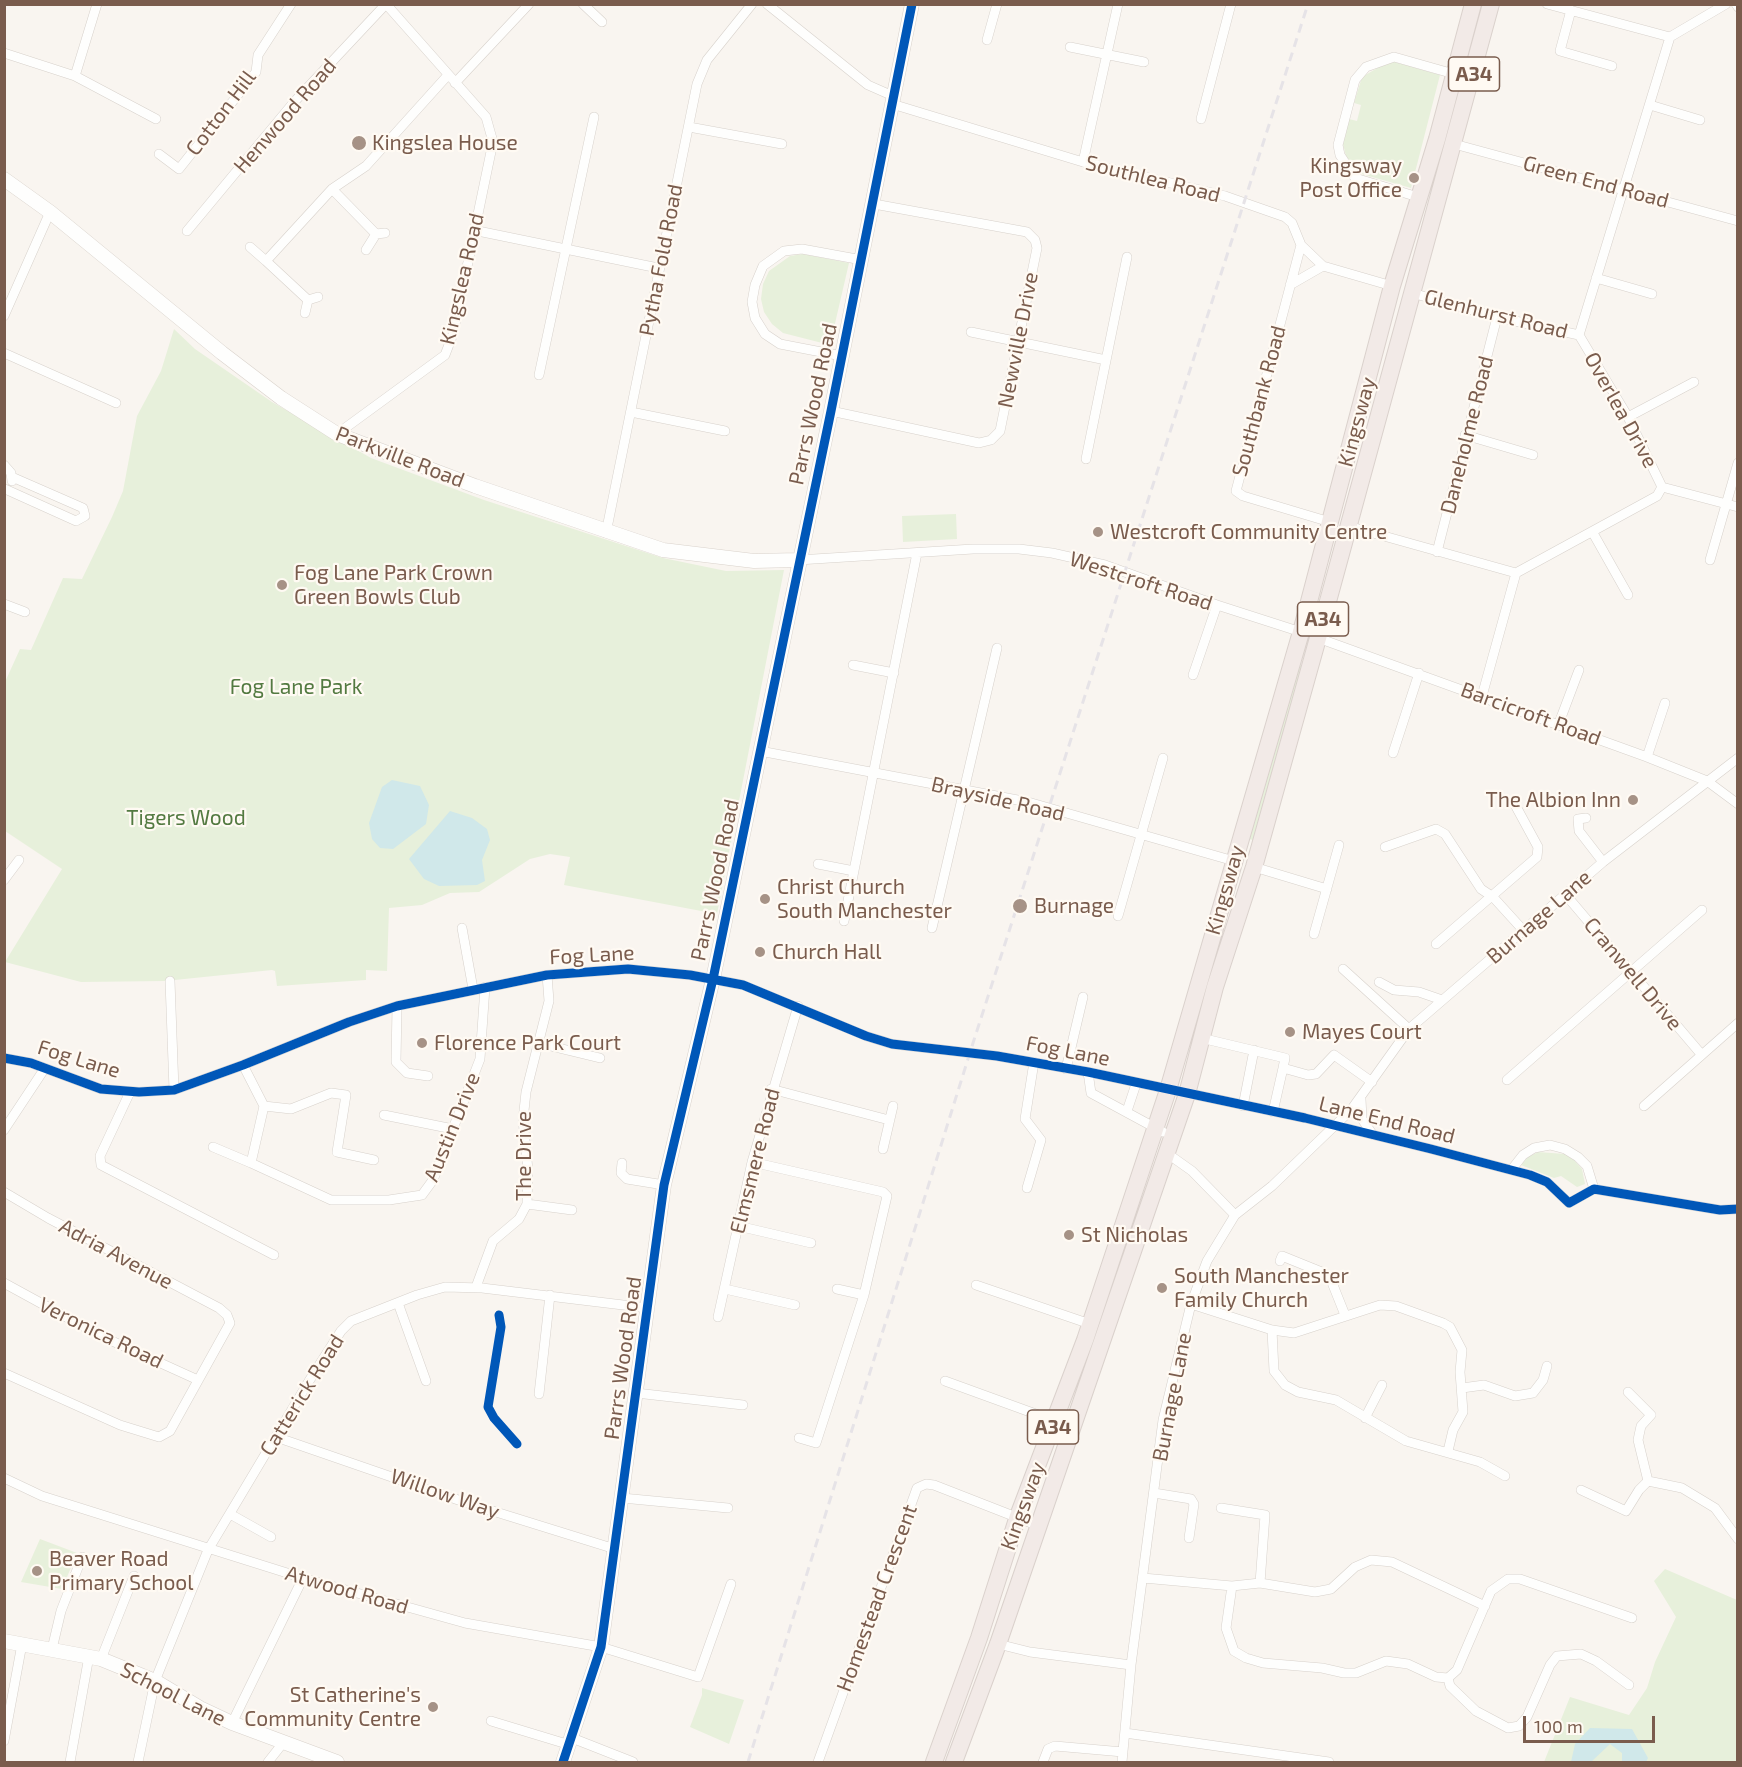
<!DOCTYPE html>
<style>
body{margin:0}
#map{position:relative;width:1742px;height:1767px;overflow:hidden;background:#f9f5f0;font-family:"Exo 2",sans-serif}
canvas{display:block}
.frame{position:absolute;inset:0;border:6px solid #7a5c4d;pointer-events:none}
.scale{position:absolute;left:1523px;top:1716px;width:132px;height:27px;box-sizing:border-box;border:3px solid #7a5c4d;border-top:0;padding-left:8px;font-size:18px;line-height:21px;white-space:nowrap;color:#7a5c4d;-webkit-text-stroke:4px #fffaf3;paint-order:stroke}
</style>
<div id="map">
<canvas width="1742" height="1767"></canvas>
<div class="frame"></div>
<div class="scale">100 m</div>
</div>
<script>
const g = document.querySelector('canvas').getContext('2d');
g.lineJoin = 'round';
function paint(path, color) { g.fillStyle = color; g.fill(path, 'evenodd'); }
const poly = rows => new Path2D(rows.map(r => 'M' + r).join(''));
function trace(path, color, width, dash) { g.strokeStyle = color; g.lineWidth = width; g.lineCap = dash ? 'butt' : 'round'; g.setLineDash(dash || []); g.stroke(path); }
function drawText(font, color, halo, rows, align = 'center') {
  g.font = font + ' "Exo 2",sans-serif'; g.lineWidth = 4.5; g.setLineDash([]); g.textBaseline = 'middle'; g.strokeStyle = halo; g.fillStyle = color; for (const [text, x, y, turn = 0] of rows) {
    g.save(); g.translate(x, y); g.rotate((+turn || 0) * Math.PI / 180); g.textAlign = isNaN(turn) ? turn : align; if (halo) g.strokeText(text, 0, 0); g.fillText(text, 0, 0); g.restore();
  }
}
const green = poly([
 [1395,62,1440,75,1411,188,1358,173,1346,156,1343,144,1349,119,1357,121,1361,105,1354,103,1362,77,1386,63],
 [803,254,849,263,830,345,783,333,772,324,764,312,761,299,763,284,769,271,790,256],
 [174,329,195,349,272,402,371,458,484,500,663,558,726,571,784,570,717,914,564,885,570,857,550,854,530,859,479,892,450,893,422,905,389,908,387,971,366,970,366,980,277,986,275,971,272,970,165,981,81,982,5,962,62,869,5,831,5,682,20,649,31,650,63,578,82,579,112,517,123,491,137,416,161,371],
 [956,514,957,539,903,542,902,516],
 [1295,664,1302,666,1253,840,1246,838],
 [1538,1152,1565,1154,1574,1160,1582,1169,1585,1184,1577,1187,1561,1176,1554,1178,1521,1165,1528,1157],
 [40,1539,77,1553,62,1589,21,1582],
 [1665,1569,1737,1600,1737,1762,1544,1762,1570,1697,1629,1715,1647,1688,1655,1662,1676,1617,1654,1581],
 [702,1688,744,1700,729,1744,690,1727,702,1695]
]);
const water = poly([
 [392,780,420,786,429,805,426,824,393,849,380,848,372,839,369,823,382,787],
 [450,811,472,818,487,829,490,840,482,860,485,881,477,885,439,886,424,879,409,859],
 [1590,1728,1632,1729,1648,1758,1646,1762,1622,1762,1622,1753,1610,1744,1591,1762,1571,1762,1575,1744]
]);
const street = poly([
 [583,4,602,22],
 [767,4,868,85,893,96],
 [1547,4,1670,37],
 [1726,4,1670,37,1579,335,1628,417,1662,487,1738,507],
 [1736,4,1738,7],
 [1571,10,1560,51,1612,66],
 [987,40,997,4],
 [1070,47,1144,62],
 [4,53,75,76,156,119],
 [75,76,97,4],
 [455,83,529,4],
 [892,104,1083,162,1225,196,1285,217,1292,223,1301,245,1323,266,1392,286],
 [1650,105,1700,120],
 [1201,119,1231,4],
 [689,127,782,144],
 [1454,144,1738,221],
 [159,154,179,169,256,72,258,55,291,4],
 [1083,162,1118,4],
 [332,189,376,234],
 [1418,197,1355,178,1340,155,1338,145,1355,80,1366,67,1394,57,1454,74],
 [473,230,658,268],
 [187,231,295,101,386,4,486,117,493,142,453,334,445,355,337,434],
 [1301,245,1236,491,1243,496,1330,522],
 [250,247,266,261],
 [366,250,376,234,385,233],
 [1596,278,1652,294],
 [1290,285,1323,266],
 [1412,293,1497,317,1579,335],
 [318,297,308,300,266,261,332,189,366,166,448,75],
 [305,313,308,300],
 [4,316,50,212],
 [971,332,1106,360],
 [4,353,116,403],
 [842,356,780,344,765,334,755,318,752,302,755,285,763,266,784,251,802,249,862,260],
 [539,375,594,117],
 [831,411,979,443,991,440,1000,431,1037,248,1035,240,1027,232,874,204],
 [631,412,725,431],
 [1628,417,1694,382],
 [1465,435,1533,455],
 [1086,459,1127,257],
 [4,465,11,473,12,481],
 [5,489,76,521,85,516,83,508,12,477],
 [1348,526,1516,573,1657,496,1662,487],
 [606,533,697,84,707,60,752,4],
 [1593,533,1628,595],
 [1437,552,1497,317],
 [798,560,973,549,1019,549,1052,553,1105,565,1217,605,1301,632],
 [1710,560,1738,463],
 [4,604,25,612],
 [1318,638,1647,757,1707,781,1738,804],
 [853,665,894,673],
 [1193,675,1217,605],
 [1482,696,1516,573],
 [1559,723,1579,670],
 [760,751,1028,802,1234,861],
 [1393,753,1419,673],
 [1647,757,1665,703],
 [1586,818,1578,819,1579,831,1603,862],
 [1385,847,1436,829,1445,834,1481,889,1493,897,1523,930],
 [818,864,854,871],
 [1254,867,1327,889],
 [4,880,19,860],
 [1565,894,1701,1054],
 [1118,916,1163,758],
 [844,921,917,553],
 [462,928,473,989],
 [932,928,997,648],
 [1314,934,1339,845],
 [1436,944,1537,857,1538,847,1513,801],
 [1343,969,1409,1029],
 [170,981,174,1090],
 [1379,982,1394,990,1419,992,1442,1000],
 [397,1006,396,1062,407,1073,428,1076],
 [1201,1038,1285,1058,1283,1068],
 [538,1043,600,1058],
 [4,1058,31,1063,101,1089,139,1092,174,1090,243,1065,349,1022,397,1006,547,975,628,969,690,975,743,985,866,1036,892,1044,997,1056,1088,1072,1305,1118,1431,1149,1530,1175,1547,1182,1569,1203,1594,1189,1720,1210,1738,1209],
 [243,1065,264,1106,251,1163,331,1200,389,1200,422,1195,433,1180,480,1059,485,987],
 [1066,1069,1083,997],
 [1088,1072,1091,1093,1163,1132],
 [1507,1080,1702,910],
 [771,1089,889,1120],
 [130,1092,100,1156,101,1165,274,1255],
 [1361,1099,1362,1119,1373,1135],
 [264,1106,291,1109,331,1093,346,1095,337,1152,374,1160],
 [1243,1106,1254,1050],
 [1644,1106,1738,1023],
 [1127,1111,1136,1084],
 [1273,1112,1283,1068,1308,1075,1316,1074,1334,1055,1372,1082],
 [384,1115,453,1129],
 [4,1130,45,1068],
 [213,1147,251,1163],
 [883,1149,893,1106],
 [1168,1154,1192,1171,1235,1215],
 [752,1162,883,1192,887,1196,864,1295,816,1443,799,1438],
 [622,1163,621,1173,627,1179,664,1185],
 [1512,1169,1523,1155,1534,1148,1550,1145,1565,1149,1578,1157,1587,1166,1594,1189],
 [1027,1188,1041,1140,1025,1119,1034,1062],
 [4,1192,48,1218,219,1308,227,1315,230,1323,170,1431,159,1437,120,1425,4,1373],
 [527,1204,572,1210],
 [738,1226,811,1243],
 [1280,1261,1282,1256,1324,1273,1331,1280,1345,1315],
 [4,1283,101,1336,198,1380],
 [976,1285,1090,1324],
 [476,1287,493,1241,519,1219,527,1204,528,1170,523,1120,526,1092,549,1001,547,975],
 [725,1289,795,1305],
 [837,1289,864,1295],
 [398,1303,426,1381],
 [1191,1304,1272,1330,1294,1333,1380,1305,1396,1306,1443,1323,1450,1327,1462,1350,1460,1372,1463,1412,1453,1430,1448,1451],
 [718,1317,752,1162,798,1006],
 [1272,1330,1274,1371,1285,1385,1298,1392,1336,1400,1406,1441,1480,1462,1505,1476],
 [945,1381,1055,1421],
 [1462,1388,1484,1385,1515,1396,1533,1393,1543,1380,1547,1366],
 [1628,1392,1651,1415,1641,1426,1638,1440,1648,1481],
 [636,1393,743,1405],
 [539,1394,550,1295],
 [1365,1418,1382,1385],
 [276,1437,467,1503,615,1549],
 [4,1478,42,1496,303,1578,465,1623,601,1647,698,1677,731,1584],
 [1581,1490,1626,1511,1639,1490,1648,1481,1682,1488,1715,1508,1738,1539],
 [1154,1493,1191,1499,1194,1504,1189,1538],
 [622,1498,728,1508],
 [1221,1508,1265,1515,1260,1583],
 [230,1514,271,1537],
 [1143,1578,1232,1586,1260,1583,1315,1592,1331,1589,1355,1567,1371,1560,1392,1562,1485,1606],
 [1232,1586,1226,1628,1234,1651,1246,1658,1263,1663,1322,1668,1344,1673,1356,1673,1386,1661,1408,1664,1436,1677,1448,1678,1450,1686,1476,1711,1508,1728,1519,1726,1527,1717,1550,1665,1557,1656,1581,1654,1596,1661,1629,1685],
 [998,1644,1030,1652,1131,1665],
 [52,1649,61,1611,82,1557],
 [101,1659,134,1576],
 [1448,1678,1457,1670,1491,1591,1508,1579,1520,1579,1632,1618],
 [491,1721,570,1745],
 [232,1723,303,1578],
 [1125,1733,1329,1762],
 [572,1738,633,1762],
 [4,1741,22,1644],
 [70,1762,89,1656],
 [138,1762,155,1681,208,1550,309,1381,341,1331,351,1321,417,1295,445,1287,482,1288,648,1308],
 [268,1762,283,1743],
 [818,1762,917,1488,926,1484,934,1485,1039,1526],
 [1043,1762,1048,1749,1055,1746,1123,1752],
 [1122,1762,1131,1665,1163,1420,1191,1304,1207,1261,1235,1215,1272,1186,1351,1110,1409,1029,1603,862,1738,758]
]);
const secondary = poly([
 [4,179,50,212,222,353,281,398,337,434,475,486,663,550,754,561,798,560],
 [4,1641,101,1659,155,1681,200,1708,232,1723,337,1762],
 [563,1762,601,1647,664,1185,713,979,831,411,912,4]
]);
const highway = poly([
 [934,1762,979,1638,1018,1516,1085,1340,1168,1090,1301,632,1392,286,1437,139,1473,4],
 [954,1762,998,1644,1187,1094,1215,987,1254,867,1318,638,1491,4]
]);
const rail = poly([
 [748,1762,973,1043,1308,4]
]);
const cycleway = poly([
 [4,1058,31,1063,101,1089,139,1092,174,1090,243,1065,349,1022,397,1006,547,975,628,969,690,975,743,985,866,1036,892,1044,997,1056,1088,1072,1305,1118,1431,1149,1530,1175,1547,1182,1569,1203,1594,1189,1720,1210,1738,1209],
 [499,1315,501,1327,488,1407,494,1418,517,1444],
 [563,1762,601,1647,664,1185,713,979,831,411,912,4]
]);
const markers = [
 [359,143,8,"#a69286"],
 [1414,178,6,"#a69286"],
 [1098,532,6,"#a69286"],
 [282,585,6,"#a69286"],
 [1633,800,6,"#a69286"],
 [765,899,6,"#a69286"],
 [1020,906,8,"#a69286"],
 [760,952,6,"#a69286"],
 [1290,1032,6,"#a69286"],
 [422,1043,6,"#a69286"],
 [1069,1235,6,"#a69286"],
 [1162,1288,6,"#a69286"],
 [37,1571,6,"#a69286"],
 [433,1707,6,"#a69286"]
];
const shields = [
 [1474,74,51],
 [1323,619,51],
 [1053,1427,51]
];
const shieldNames = [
 ["A34",1474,74],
 ["A34",1323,619],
 ["A34",1053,1427]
];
const streetNames = [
 ["Cotton Hill",221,113,-53],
 ["Henwood Road",285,116,-49],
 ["Southlea Road",1153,179,14],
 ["Green End Road",1596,182,15],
 ["Pytha Fold Road",661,260,-79],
 ["Kingslea Road",462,279,-77],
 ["Glenhurst Road",1496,314,14],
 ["Newville Drive",1018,340,-79],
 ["Southbank Road",1259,401,-75],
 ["Parrs Wood Road",813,404,-78],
 ["Overlea Drive",1621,410,61],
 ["Kingsway",1357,422,-75],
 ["Daneholme Road",1467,435,-76],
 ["Parkville Road",400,457,21],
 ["Westcroft Road",1141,581,18],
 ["Barcicroft Road",1531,714,20],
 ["Brayside Road",998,799,13],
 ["Parrs Wood Road",715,880,-78],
 ["Kingsway",1225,890,-74],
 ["Burnage Lane",1539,917,-41],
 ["Fog Lane",592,955,-3],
 ["Cranwell Drive",1633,974,50],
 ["Fog Lane",1068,1051,11],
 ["Fog Lane",79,1059,17],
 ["Lane End Road",1387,1120,14],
 ["Austin Drive",452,1127,-68],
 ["The Drive",524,1156,-90],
 ["Elmsmere Road",755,1161,-76],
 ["Adria Avenue",116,1254,28],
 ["Veronica Road",101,1333,26],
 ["Parrs Wood Road",623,1358,-82],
 ["Catterick Road",302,1395,-58],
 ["Burnage Lane",1172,1397,-79],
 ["Willow Way",445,1494,19],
 ["Kingsway",1023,1506,-70],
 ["Atwood Road",347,1590,16],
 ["Homestead Crescent",877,1598,-70],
 ["School Lane",173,1694,27]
];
const poiNames = [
 ["Kingslea House",372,143],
 ["Kingsway",1402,166,"right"],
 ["Post Office",1402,190,"right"],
 ["Westcroft Community Centre",1110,532],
 ["Fog Lane Park Crown",294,573],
 ["Green Bowls Club",294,597],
 ["The Albion Inn",1621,800,"right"],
 ["Christ Church",777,887],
 ["South Manchester",777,911],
 ["Burnage",1034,906],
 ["Church Hall",772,952],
 ["Mayes Court",1302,1032],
 ["Florence Park Court",434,1043],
 ["St Nicholas",1081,1235],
 ["South Manchester",1174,1276],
 ["Family Church",1174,1300],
 ["Beaver Road",49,1559],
 ["Primary School",49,1583],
 ["St Catherine's",421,1695,"right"],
 ["Community Centre",421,1719,"right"]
];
const parkNames = [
 ["Fog Lane Park",296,687],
 ["Tigers Wood",186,818]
];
paint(green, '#e7f0db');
paint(water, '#d0e8ea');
trace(street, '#d7d1cb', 10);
trace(secondary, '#d9d2cb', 15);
trace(highway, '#dad1cc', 18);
trace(street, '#fefefd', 9);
trace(secondary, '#fefefd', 14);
trace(highway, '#f2eae7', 16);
trace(rail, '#e6e3e7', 3, [9, 6]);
trace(cycleway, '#0057b8', 9);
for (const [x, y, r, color] of markers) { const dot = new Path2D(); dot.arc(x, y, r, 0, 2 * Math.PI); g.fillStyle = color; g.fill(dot); trace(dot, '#fffaf3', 2); }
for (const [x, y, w] of shields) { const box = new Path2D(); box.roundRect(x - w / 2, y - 17, w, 34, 4.5); g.fillStyle = '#fffaf3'; g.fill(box); trace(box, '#7a5c4d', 1.5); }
drawText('bold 20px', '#7a5c4d', null, shieldNames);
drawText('21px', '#7a5c4d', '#fffaf3', streetNames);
drawText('21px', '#7a5c4d', '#fffaf3', poiNames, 'left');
drawText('21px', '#537a41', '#fffaf3', parkNames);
</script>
